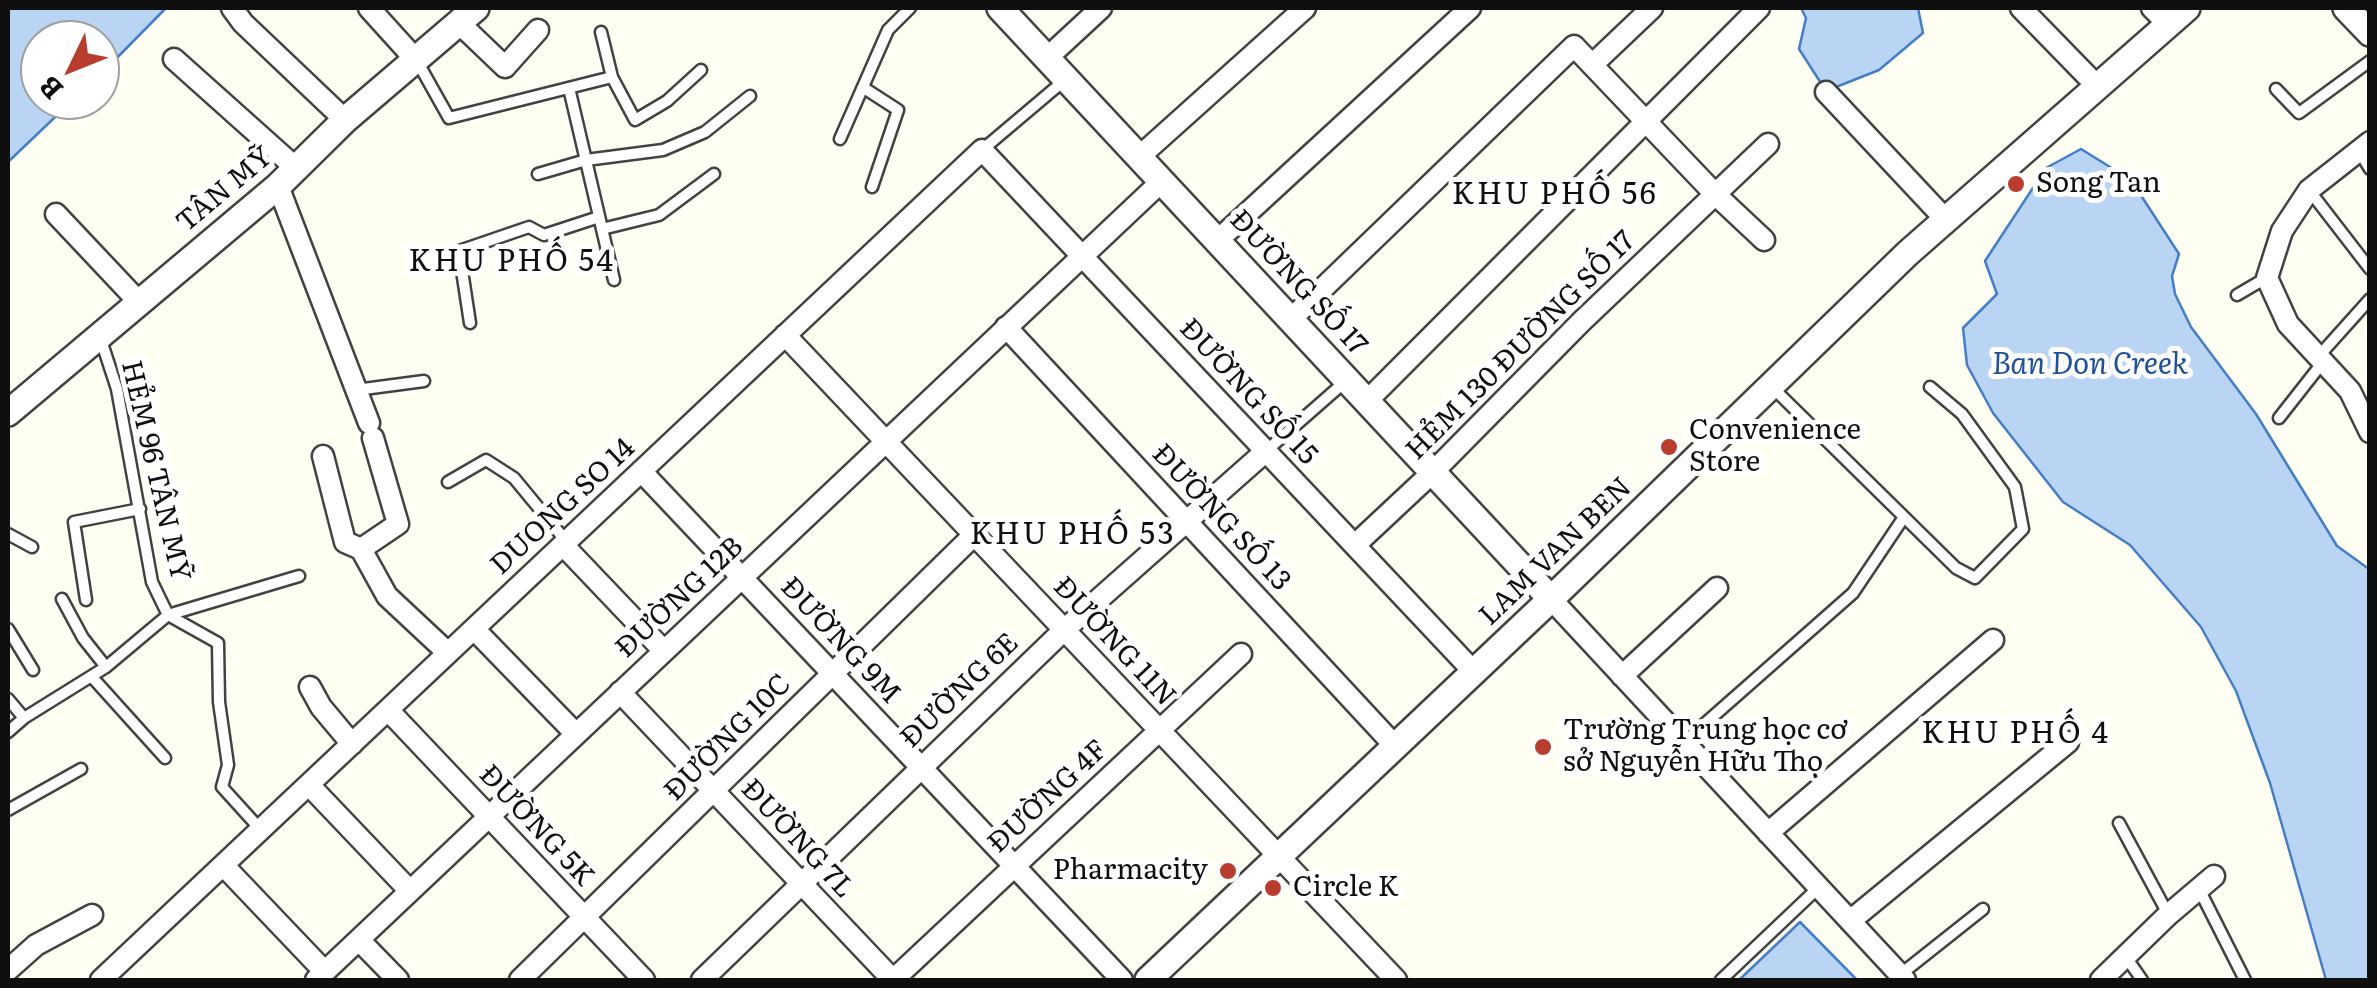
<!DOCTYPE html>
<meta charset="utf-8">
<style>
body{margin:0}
#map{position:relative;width:2377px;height:988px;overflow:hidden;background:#fefef2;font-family:Literata,serif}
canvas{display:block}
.frame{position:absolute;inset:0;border:10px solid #0f0f0f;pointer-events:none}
.north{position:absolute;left:20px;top:20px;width:100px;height:100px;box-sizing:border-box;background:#fff;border:2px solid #9f9f9f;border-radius:50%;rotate:227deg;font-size:28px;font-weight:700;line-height:40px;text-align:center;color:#0f0f0f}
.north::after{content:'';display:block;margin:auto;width:35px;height:45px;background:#b93d2e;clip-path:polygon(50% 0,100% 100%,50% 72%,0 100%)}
</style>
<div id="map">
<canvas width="2377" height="988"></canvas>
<div class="frame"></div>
<div class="north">B</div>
</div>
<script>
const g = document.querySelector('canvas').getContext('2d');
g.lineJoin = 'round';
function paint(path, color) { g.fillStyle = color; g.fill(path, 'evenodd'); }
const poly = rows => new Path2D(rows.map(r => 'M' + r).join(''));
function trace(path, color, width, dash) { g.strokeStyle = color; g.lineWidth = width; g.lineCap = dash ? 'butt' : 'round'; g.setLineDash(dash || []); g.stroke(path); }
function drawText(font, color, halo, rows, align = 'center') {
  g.font = font + ' Literata,serif'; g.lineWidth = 10; g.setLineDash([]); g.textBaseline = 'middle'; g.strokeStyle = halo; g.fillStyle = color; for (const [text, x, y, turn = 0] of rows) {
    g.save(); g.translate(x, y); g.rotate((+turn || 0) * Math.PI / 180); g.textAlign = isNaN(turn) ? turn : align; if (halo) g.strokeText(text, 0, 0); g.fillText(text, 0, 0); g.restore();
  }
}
const water = poly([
 [8,8,166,8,100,75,100,40,40,40,40,100,73,100,8,162,8,8],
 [1801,8,1918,8,1923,33,1879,70,1826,91,1799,49,1806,18,1801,8],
 [2081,149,2131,180,2179,254,2172,276,2175,294,2191,327,2256,414,2337,546,2369,569,2369,980,2326,980,2270,783,2236,691,2201,627,2130,545,2063,502,1993,413,1967,365,1963,328,1997,294,1985,261,2046,168,2081,149],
 [1800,922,1857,980,1739,980,1800,922]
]);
const service = poly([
 [601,32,612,77,635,120,667,101,701,70],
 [417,61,449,118,612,77],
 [569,88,614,280],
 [864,88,898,110,872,187],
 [2276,89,2299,113,2370,61],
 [840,139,888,30,910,8],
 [982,150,1066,79],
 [2359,151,2370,169],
 [538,174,586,160,663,150,705,132,750,96],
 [2309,190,2370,269],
 [602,229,659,215,714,174],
 [2237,295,2266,278],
 [470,323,459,251,529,227,544,235,599,217],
 [100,337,117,389,152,582,168,615],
 [2318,357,2370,299],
 [1772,387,1956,568,1975,578,2023,529,2015,487,1962,414,1930,387],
 [356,390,424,381],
 [2279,418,2323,362],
 [1266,451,1347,380],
 [448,482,486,460,514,478,566,541],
 [8,534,32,547],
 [62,599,83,638,106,667],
 [86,600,74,522,140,509],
 [168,615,218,643,219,702,228,765,222,787,261,830],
 [8,629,33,670],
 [92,677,165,758],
 [8,699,24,718],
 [8,732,24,718,106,667,168,615,299,576],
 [1684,742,1853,593,1904,517],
 [8,810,81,769],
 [2119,823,2168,914],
 [2199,889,2245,980],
 [2126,957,2142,980],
 [1901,974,1983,909],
 [1721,980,1819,887]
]);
const minor = poly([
 [232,8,243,23,345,120],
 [369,8,416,60],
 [2021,8,2096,85],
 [2152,8,2168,24],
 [459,23,505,67,538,30],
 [1047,58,1101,8],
 [174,59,297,169],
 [1592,65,1652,8],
 [1826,92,1946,220],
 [2370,142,2309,190,2282,231,2267,278,2288,324,2350,391,2370,432],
 [1139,157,1305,8],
 [278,186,369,423],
 [56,214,138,301],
 [1217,241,1470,8],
 [1291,319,1574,46,1715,194,1764,240],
 [1006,327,1395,746],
 [785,335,1396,980],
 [1367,401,1759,8],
 [373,438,398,524,361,549,387,596,448,653],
 [323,456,345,542,361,549],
 [641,471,1122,980],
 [563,545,664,651],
 [1355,545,1433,472,1581,322,1768,144],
 [1551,599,1905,980],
 [474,629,576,734],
 [1622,676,1717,588],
 [310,687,321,707,352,744],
 [620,692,893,980],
 [388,710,644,980],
 [309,785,410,891],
 [1768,833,1993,640],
 [223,865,325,972],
 [1850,921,2068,742],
 [359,940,398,980],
 [8,970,36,945,92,915],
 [101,980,982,150,1474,672],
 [316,980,1162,181],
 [520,980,974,535],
 [702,980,1064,630,1266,451],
 [893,980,1241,654],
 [2101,980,2168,915,2214,876]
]);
const tertiary = poly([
 [1000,8,1551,599],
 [2346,8,2370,33],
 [8,413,278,186,345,120,476,8],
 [1148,980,1551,599,1908,253,2187,8]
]);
const markers = [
 [2016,184,10,"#b93d2e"],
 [1669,447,10,"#b93d2e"],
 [1543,747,10,"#b93d2e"],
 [1228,871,10,"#b93d2e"],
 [1273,888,10,"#b93d2e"]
];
const poiNames = [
 ["Song Tan",2036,184],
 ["Convenience",1689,431],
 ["Store",1689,463],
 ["Trường Trung học cơ",1563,731],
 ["sở Nguyễn Hữu Thọ",1563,763],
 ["Pharmacity",1208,871,"right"],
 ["Circle K",1293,888]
];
const streetNames = [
 ["TÂN MỸ",225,190,-40],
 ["ĐƯỜNG SỐ 17",1298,283,47],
 ["HẺM 130 ĐƯỜNG SỐ 17",1521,346,-45],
 ["ĐƯỜNG SỐ 15",1248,392,47],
 ["HẺM 96 TÂN MỸ",155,471,77],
 ["DUONG SO 14",563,507,-43],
 ["ĐƯỜNG SỐ 13",1221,518,47],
 ["LAM VAN BEN",1556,552,-44],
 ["ĐƯỜNG 12B",680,598,-43],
 ["ĐƯỜNG 9M",840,641,47],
 ["ĐƯỜNG 11N",1114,642,47],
 ["ĐƯỜNG 6E",960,691,-44],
 ["ĐƯỜNG 10C",728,738,-45],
 ["ĐƯỜNG 4F",1048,797,-43],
 ["ĐƯỜNG 5K",536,826,47],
 ["ĐƯỜNG 7L",797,839,47]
];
const neighbourhoodNames = [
 ["KHU PHỐ 56",1555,195],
 ["KHU PHỐ 54",512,262],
 ["KHU PHỐ 53",1073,535],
 ["KHU PHỐ 4",2016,734]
];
const waterNames = [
 ["Ban Don Creek",2090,365]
];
paint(water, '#bad5f3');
trace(water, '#447ec6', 2.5);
trace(service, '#424242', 15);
trace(minor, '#424242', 25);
trace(tertiary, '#424242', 30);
trace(service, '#fff', 10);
trace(minor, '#fff', 20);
trace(tertiary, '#fff', 25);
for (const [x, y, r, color] of markers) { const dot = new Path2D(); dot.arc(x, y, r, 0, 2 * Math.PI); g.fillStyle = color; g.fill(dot); trace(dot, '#fff', 4); }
drawText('28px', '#0f0f0f', '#fff', poiNames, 'left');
drawText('28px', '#0f0f0f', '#fff', streetNames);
g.letterSpacing = '2.5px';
drawText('30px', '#0f0f0f', '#fff', neighbourhoodNames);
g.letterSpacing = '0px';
drawText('italic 30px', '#1e519b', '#fff', waterNames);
</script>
